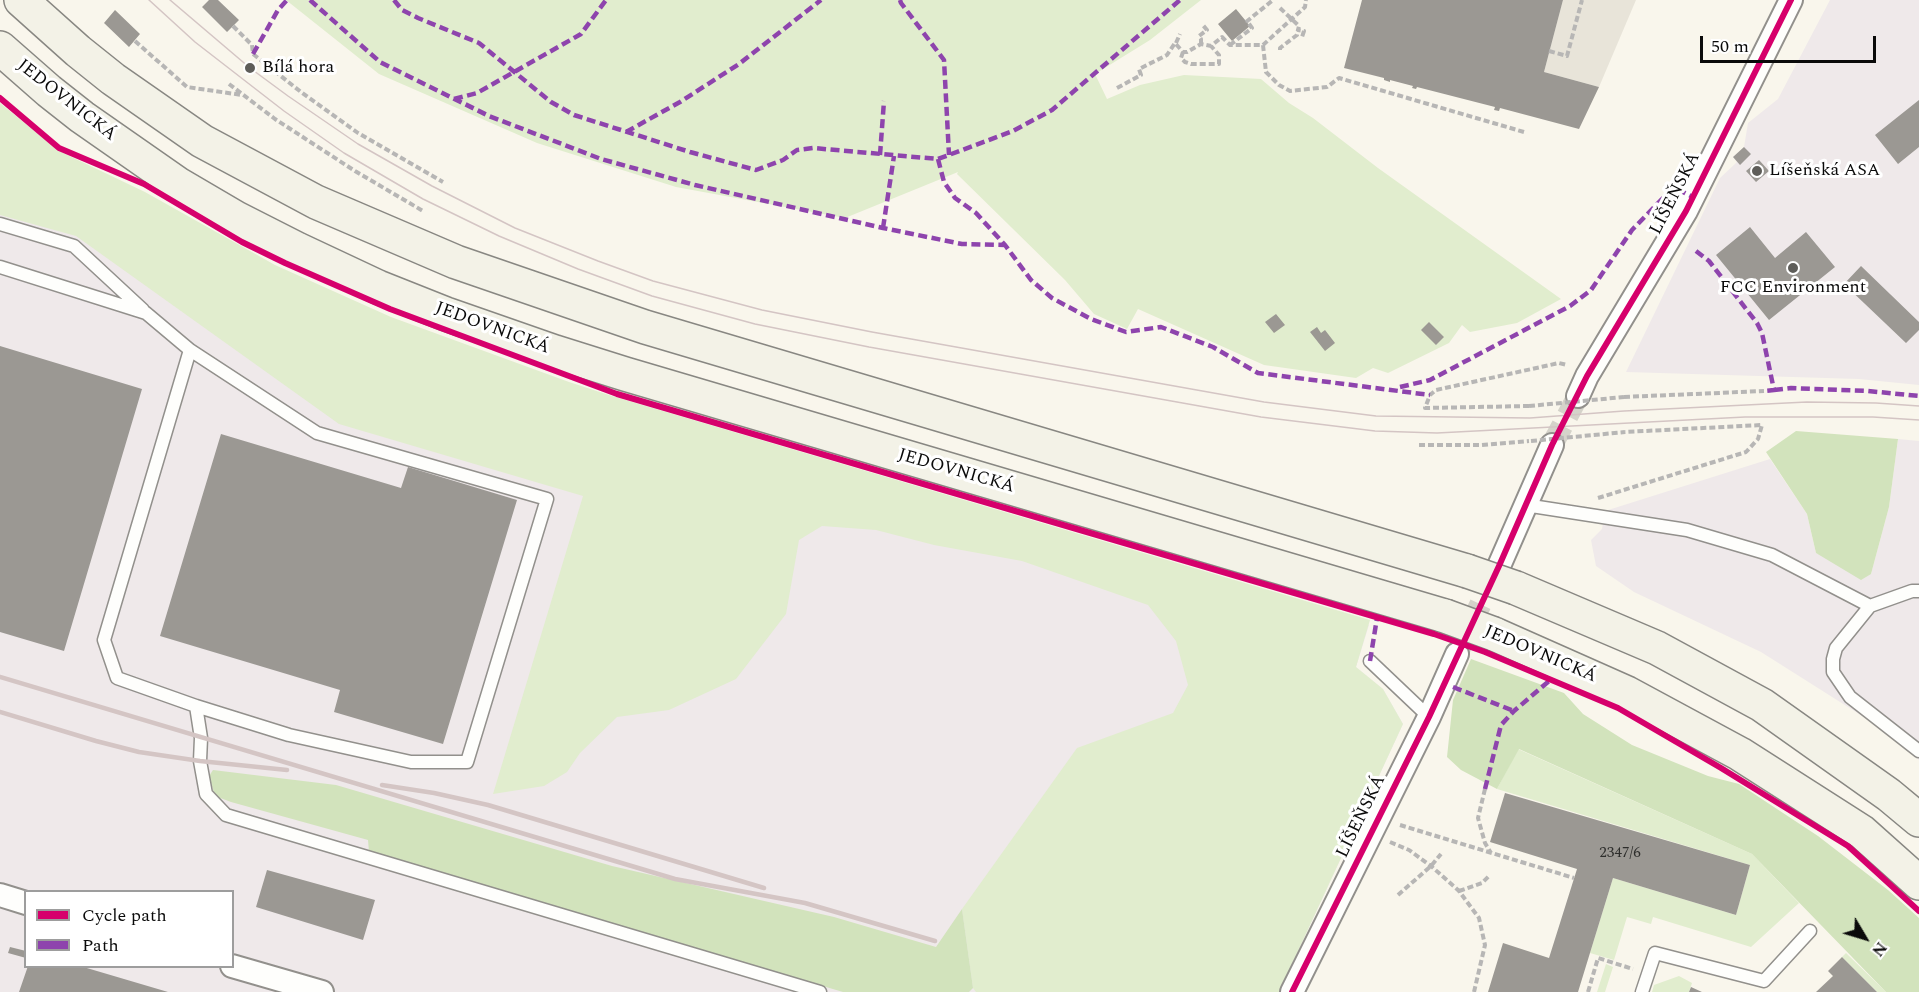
<!DOCTYPE html>
<meta charset="utf-8">
<style>
body{margin:0}
#map{position:relative;width:1919px;height:992px;overflow:hidden;background:#f9f6ec;font-family:Spectral,serif}
canvas{display:block}
.legend{position:absolute;left:24px;top:890px;width:210px;height:78px;box-sizing:border-box;background:#fff;border:2px solid #9d9d9d;margin:0;padding:8px 10px;list-style:none;font-size:18px;color:#0a0a0a}
.legend li{display:flex;align-items:center;gap:12px;height:30px}
.legend b{width:30px;border:2px solid #9d9d9d}
.north{position:absolute;left:1835px;top:908px;width:60px;height:60px;-webkit-text-stroke:4px #fff;paint-order:stroke;rotate:128deg;font-size:16px;font-weight:700;line-height:24px;text-align:center;color:#0a0a0a}
.north::after{content:'';display:block;margin:auto;width:21px;height:27px;background:#0a0a0a;clip-path:polygon(50% 0,100% 100%,50% 72%,0 100%)}
.scale{position:absolute;left:1700px;top:36px;width:176px;height:27px;box-sizing:border-box;border:3px solid #0a0a0a;border-top:0;padding-left:8px;font-size:18px;line-height:21px;white-space:nowrap;color:#0a0a0a;-webkit-text-stroke:4px #fff;paint-order:stroke}
</style>
<div id="map">
<canvas width="1919" height="992"></canvas>
<ul class="legend">
<li><b style="height:8px;background:#d6006c"></b>Cycle path</li>
<li><b style="height:8px;background:#8e44ad"></b>Path</li>
</ul>
<div class="north">N</div>
<div class="scale">50 m</div>
</div>
<script>
const g = document.querySelector('canvas').getContext('2d');
g.lineJoin = 'round';
function paint(path, color) { g.fillStyle = color; g.fill(path, 'evenodd'); }
const poly = rows => new Path2D(rows.map(r => 'M' + r).join(''));
function trace(path, color, width, dash) { g.strokeStyle = color; g.lineWidth = width; g.lineCap = dash ? 'butt' : 'round'; g.setLineDash(dash || []); g.stroke(path); }
function drawText(font, color, halo, rows, align = 'center') {
  g.font = font + ' Spectral,serif'; g.lineWidth = 6; g.setLineDash([]); g.textBaseline = 'middle'; g.strokeStyle = halo; g.fillStyle = color; for (const [text, x, y, turn = 0] of rows) {
    g.save(); g.translate(x, y); g.rotate((+turn || 0) * Math.PI / 180); g.textAlign = isNaN(turn) ? turn : align; if (halo) g.strokeText(text, 0, 0); g.fillText(text, 0, 0); g.restore();
  }
}
const industrial = poly([
 [1830,0,1919,0,1919,385,1859,379,1626,372,1720,178,1737,162,1733,157,1744,147,1748,123,1778,99],
 [0,137,332,299,601,397,1369,625,1356,667,1383,689,1403,724,1279,992,0,992],
 [26,892,232,892,232,966,26,966],
 [1898,439,1919,441,1919,760,1878,726,1761,652,1634,592,1596,566,1591,540,1602,529,1605,511,1770,459,1807,514,1816,553,1871,574,1889,507]
]);
const green = poly([
 [286,0,1201,0,1150,40,1095,74,1107,99,1140,85,1184,75,1261,79,1289,103,1313,118,1378,168,1561,299,1517,323,1470,332,1462,325,1449,343,1388,373,1373,368,1356,378,1264,365,1138,309,1127,329,1094,314,1065,280,957,174,958,172,845,218,676,187,537,143,379,74],
 [0,103,59,151,145,192,275,265,391,317,569,382,612,396,1370,620,1356,667,1383,689,1403,724,1279,992,976,992,973,988,962,909,1077,748,1173,713,1188,685,1176,641,1148,605,1022,561,934,545,876,530,822,526,799,540,786,614,736,679,669,710,617,717,580,753,567,772,544,786,493,794,583,496,339,424,76,236,0,215],
 [1518,749,1752,854,1799,903,1751,947,1653,917,1651,924,1627,917,1614,960,1590,953,1613,878,1736,915,1750,865,1497,789],
 [1846,953,1886,992,1877,992,1842,957],
 [1606,964,1613,967,1605,992,1597,992],
 [1679,976,1692,983,1689,992,1652,992,1654,985]
]);
const forest = poly([
 [1796,431,1898,439,1889,507,1871,574,1861,580,1816,553,1807,514,1766,452],
 [1471,659,1564,693,1583,714,1632,745,1708,776,1739,784,1818,836,1888,890,1919,918,1919,992,1886,992,1752,854,1519,749,1497,789,1461,770,1447,757,1453,700],
 [213,770,336,785,612,866,834,917,936,947,962,909,973,988,969,992,843,992,369,852,368,840,231,802,215,796,209,776]
]);
const plaza = poly([
 [1563,0,1636,0,1599,87,1544,72]
]);
const building = poly([
 [209,0,218,0,239,20,227,32,202,7],
 [1362,0,1563,0,1544,72,1599,87,1579,129,1500,108,1499,111,1494,110,1495,107,1417,87,1416,89,1412,88,1413,86,1390,80,1390,82,1384,80,1384,78,1344,68],
 [1236,9,1250,26,1232,41,1218,24],
 [115,10,140,34,129,47,104,23],
 [1919,100,1919,147,1898,164,1875,135],
 [1744,147,1751,154,1740,165,1733,157],
 [1759,160,1769,171,1756,182,1746,171],
 [1750,227,1775,258,1806,232,1835,267,1769,320,1716,255],
 [1861,266,1919,322,1919,330,1906,343,1844,284],
 [1276,314,1285,325,1274,333,1265,322],
 [1429,322,1444,337,1436,345,1421,330],
 [1317,327,1321,333,1325,330,1335,343,1325,351,1310,332],
 [0,346,142,389,64,651,0,632],
 [221,434,401,488,408,467,517,500,443,744,334,712,340,690,160,636],
 [1505,793,1750,865,1736,915,1613,878,1578,992,1488,992,1503,943,1549,958,1577,869,1490,842],
 [267,870,375,900,363,940,256,907],
 [10,947,26,951,26,958,8,953],
 [1842,957,1877,992,1816,992,1833,976,1828,971],
 [28,966,80,966,168,992,19,992],
 [1691,987,1702,992,1689,992]
]);
const streetTunnel = poly([
 [1552,445,1578,396],
 [1457,654,1498,567]
]);
const path = poly([
 [1280,8,1299,26,1298,30,1304,31,1302,37],
 [1246,22,1273,0],
 [233,26,252,45,253,54,301,92,358,133,443,182],
 [135,41,187,87,242,95],
 [1176,43,1180,34],
 [1201,44,1201,39,1199,36,1207,30,1202,24],
 [1230,45,1252,28,1247,21],
 [1263,45,1266,72,1279,85,1290,91,1327,87,1339,78,1524,132],
 [1280,50,1280,48,1297,35,1298,30],
 [1549,51,1567,56,1582,0],
 [1183,52,1181,58,1185,62,1191,64,1219,64,1219,55,1211,46],
 [229,84,275,119,355,171,423,211],
 [1117,88,1141,75,1139,69,1167,55,1175,43,1183,52,1187,52,1201,44,1211,46,1222,37,1230,45,1263,45,1305,7,1306,0],
 [0,98,59,148,98,165],
 [1624,397,1764,391],
 [1529,406,1425,408,1430,395,1436,390,1559,363,1567,365],
 [1419,445,1482,445,1529,441],
 [1598,498,1746,452,1758,439,1762,425,1625,432],
 [1485,789,1478,818,1485,843,1491,853],
 [1400,825,1574,878],
 [1390,842,1409,850,1431,866,1459,891,1479,918,1485,945,1474,992],
 [1459,891,1482,883,1489,876],
 [1398,895,1431,866,1441,854],
 [1588,992,1598,958,1633,969]
]);
const lane = poly([
 [0,224,74,246,143,310],
 [0,267,146,313,190,350,104,640,117,678,196,706,201,738,200,761,206,794,226,815,820,992],
 [190,350,317,433,547,499,467,762,411,762,289,735,196,706],
 [1525,505,1687,530,1772,555,1870,606,1912,591,1919,591],
 [1870,606,1836,648,1833,659,1833,672,1850,697,1919,751],
 [1370,661,1429,717],
 [1642,992,1655,953,1764,981,1810,931]
]);
const street = poly([
 [1578,396,1587,376,1686,211,1791,0],
 [1499,566,1552,445],
 [0,895,26,903],
 [232,966,322,992],
 [1292,992,1429,717,1457,654]
]);
const secondary = poly([
 [21,0,78,51,113,79,202,141,316,202,456,262,645,327,1467,571],
 [0,48,49,91,82,117,178,184,236,218,297,249,378,287,446,314,555,352,625,374,1445,616],
 [1516,588,1657,648,1762,705,1889,795,1919,820],
 [1494,634,1627,693,1740,754,1862,832,1919,883]
]);
const tram = poly([
 [149,0,195,42,284,111,344,153,423,199,499,236,578,269,652,296,755,324,869,347,1261,417,1375,431,1437,433,1745,417,1873,417,1919,420],
 [170,0,250,68,288,96,358,144,432,186,515,228,598,261,653,281,762,310,872,332,1264,402,1376,416,1530,418,1624,411,1807,402,1876,403,1919,406]
]);
const rail = poly([
 [0,677,675,879,805,903,935,941],
 [0,712,96,741,139,752,200,761,287,770],
 [382,785,434,793,488,805,764,888]
]);
const pathBridge = poly([
 [1529,406,1624,397],
 [1531,441,1625,432]
]);
const secondaryBridge = poly([
 [1467,571,1516,588],
 [1445,616,1494,634]
]);
const quiet = poly([
 [310,0,380,62,489,116,601,159,695,185,883,228,962,244,1005,245],
 [394,0,402,10,418,18,479,43,551,102,574,115,690,152,756,170,783,160,797,150,813,148,938,159,1013,131,1052,110,1180,0],
 [900,0,901,3,944,60,949,155],
 [253,54,278,10,287,0],
 [454,99,477,93,581,34,606,0],
 [626,132,680,102,739,64,821,0],
 [880,155,884,101],
 [938,159,944,182,955,198,976,213,1005,245,1031,280,1052,298,1091,319,1126,332,1161,327,1213,347,1258,373,1430,395],
 [883,228,894,156],
 [1696,251,1709,261,1757,323,1762,333,1774,390,1764,391],
 [1400,387,1430,380,1570,306,1591,290,1632,230,1661,200,1675,188,1693,197],
 [1774,390,1791,388,1868,391,1919,396],
 [1370,661,1377,618],
 [1453,687,1514,711],
 [1485,789,1501,725,1514,711,1549,681]
]);
const cycleway = poly([
 [0,98,59,148,144,184,242,242,285,263,390,309,617,394,1434,634,1485,652,1618,708,1721,768,1848,846,1919,911],
 [1292,992,1429,717,1499,566,1552,445,1587,376,1686,211,1791,0]
]);
const markers = [
 [250,68,6,"#5e5d59"],
 [1757,171,6,"#5e5d59"],
 [1793,268,6,"#5e5d59"]
];
const numberNames = [
 ["2347/6",1620,854]
];
const poiNames = [
 ["Bílá hora",262,68],
 ["Líšeňská ASA",1769,171],
 ["FCC Environment",1793,288,"center"]
];
const streetNames = [
 ["JEDOVNICKÁ",66,101,38],
 ["LÍŠEŇSKÁ",1676,194,-63],
 ["JEDOVNICKÁ",492,329,20],
 ["JEDOVNICKÁ",956,472,16],
 ["JEDOVNICKÁ",1540,655,23],
 ["LÍŠEŇSKÁ",1362,817,-64]
];
paint(industrial, '#efe9ea');
paint(green, '#e1edce');
paint(forest, '#d2e3bc');
paint(plaza, '#e8e4d9');
paint(building, '#9b9893');
trace(streetTunnel, '#d5d3ca', 22, [22, 11]);
trace(lane, '#92908c', 15);
trace(street, '#92908c', 26);
trace(secondary, '#888782', 36);
trace(path, '#b7b6b5', 4, [6, 3]);
trace(lane, '#fefefc', 12);
trace(street, '#fefefc', 22);
trace(secondary, '#f3f2e7', 33);
trace(tram, '#d4c5c4', 1.5);
trace(rail, '#d4c5c4', 4.5);
trace(secondaryBridge, '#888782', 36, []);
trace(pathBridge, '#b7b6b5', 4, [6, 3]);
trace(secondaryBridge, '#f3f2e7', 33);
trace(quiet, '#8e44ad', 4.5, [9, 4.5]);
trace(cycleway, '#d6006c', 6);
for (const [x, y, r, color] of markers) { const dot = new Path2D(); dot.arc(x, y, r, 0, 2 * Math.PI); g.fillStyle = color; g.fill(dot); trace(dot, '#fff', 2); }
drawText('15px', '#2e2e2c', null, numberNames);
drawText('18px', '#0a0a0a', '#fff', poiNames, 'left');
drawText('18px', '#0a0a0a', '#fff', streetNames);
</script>
